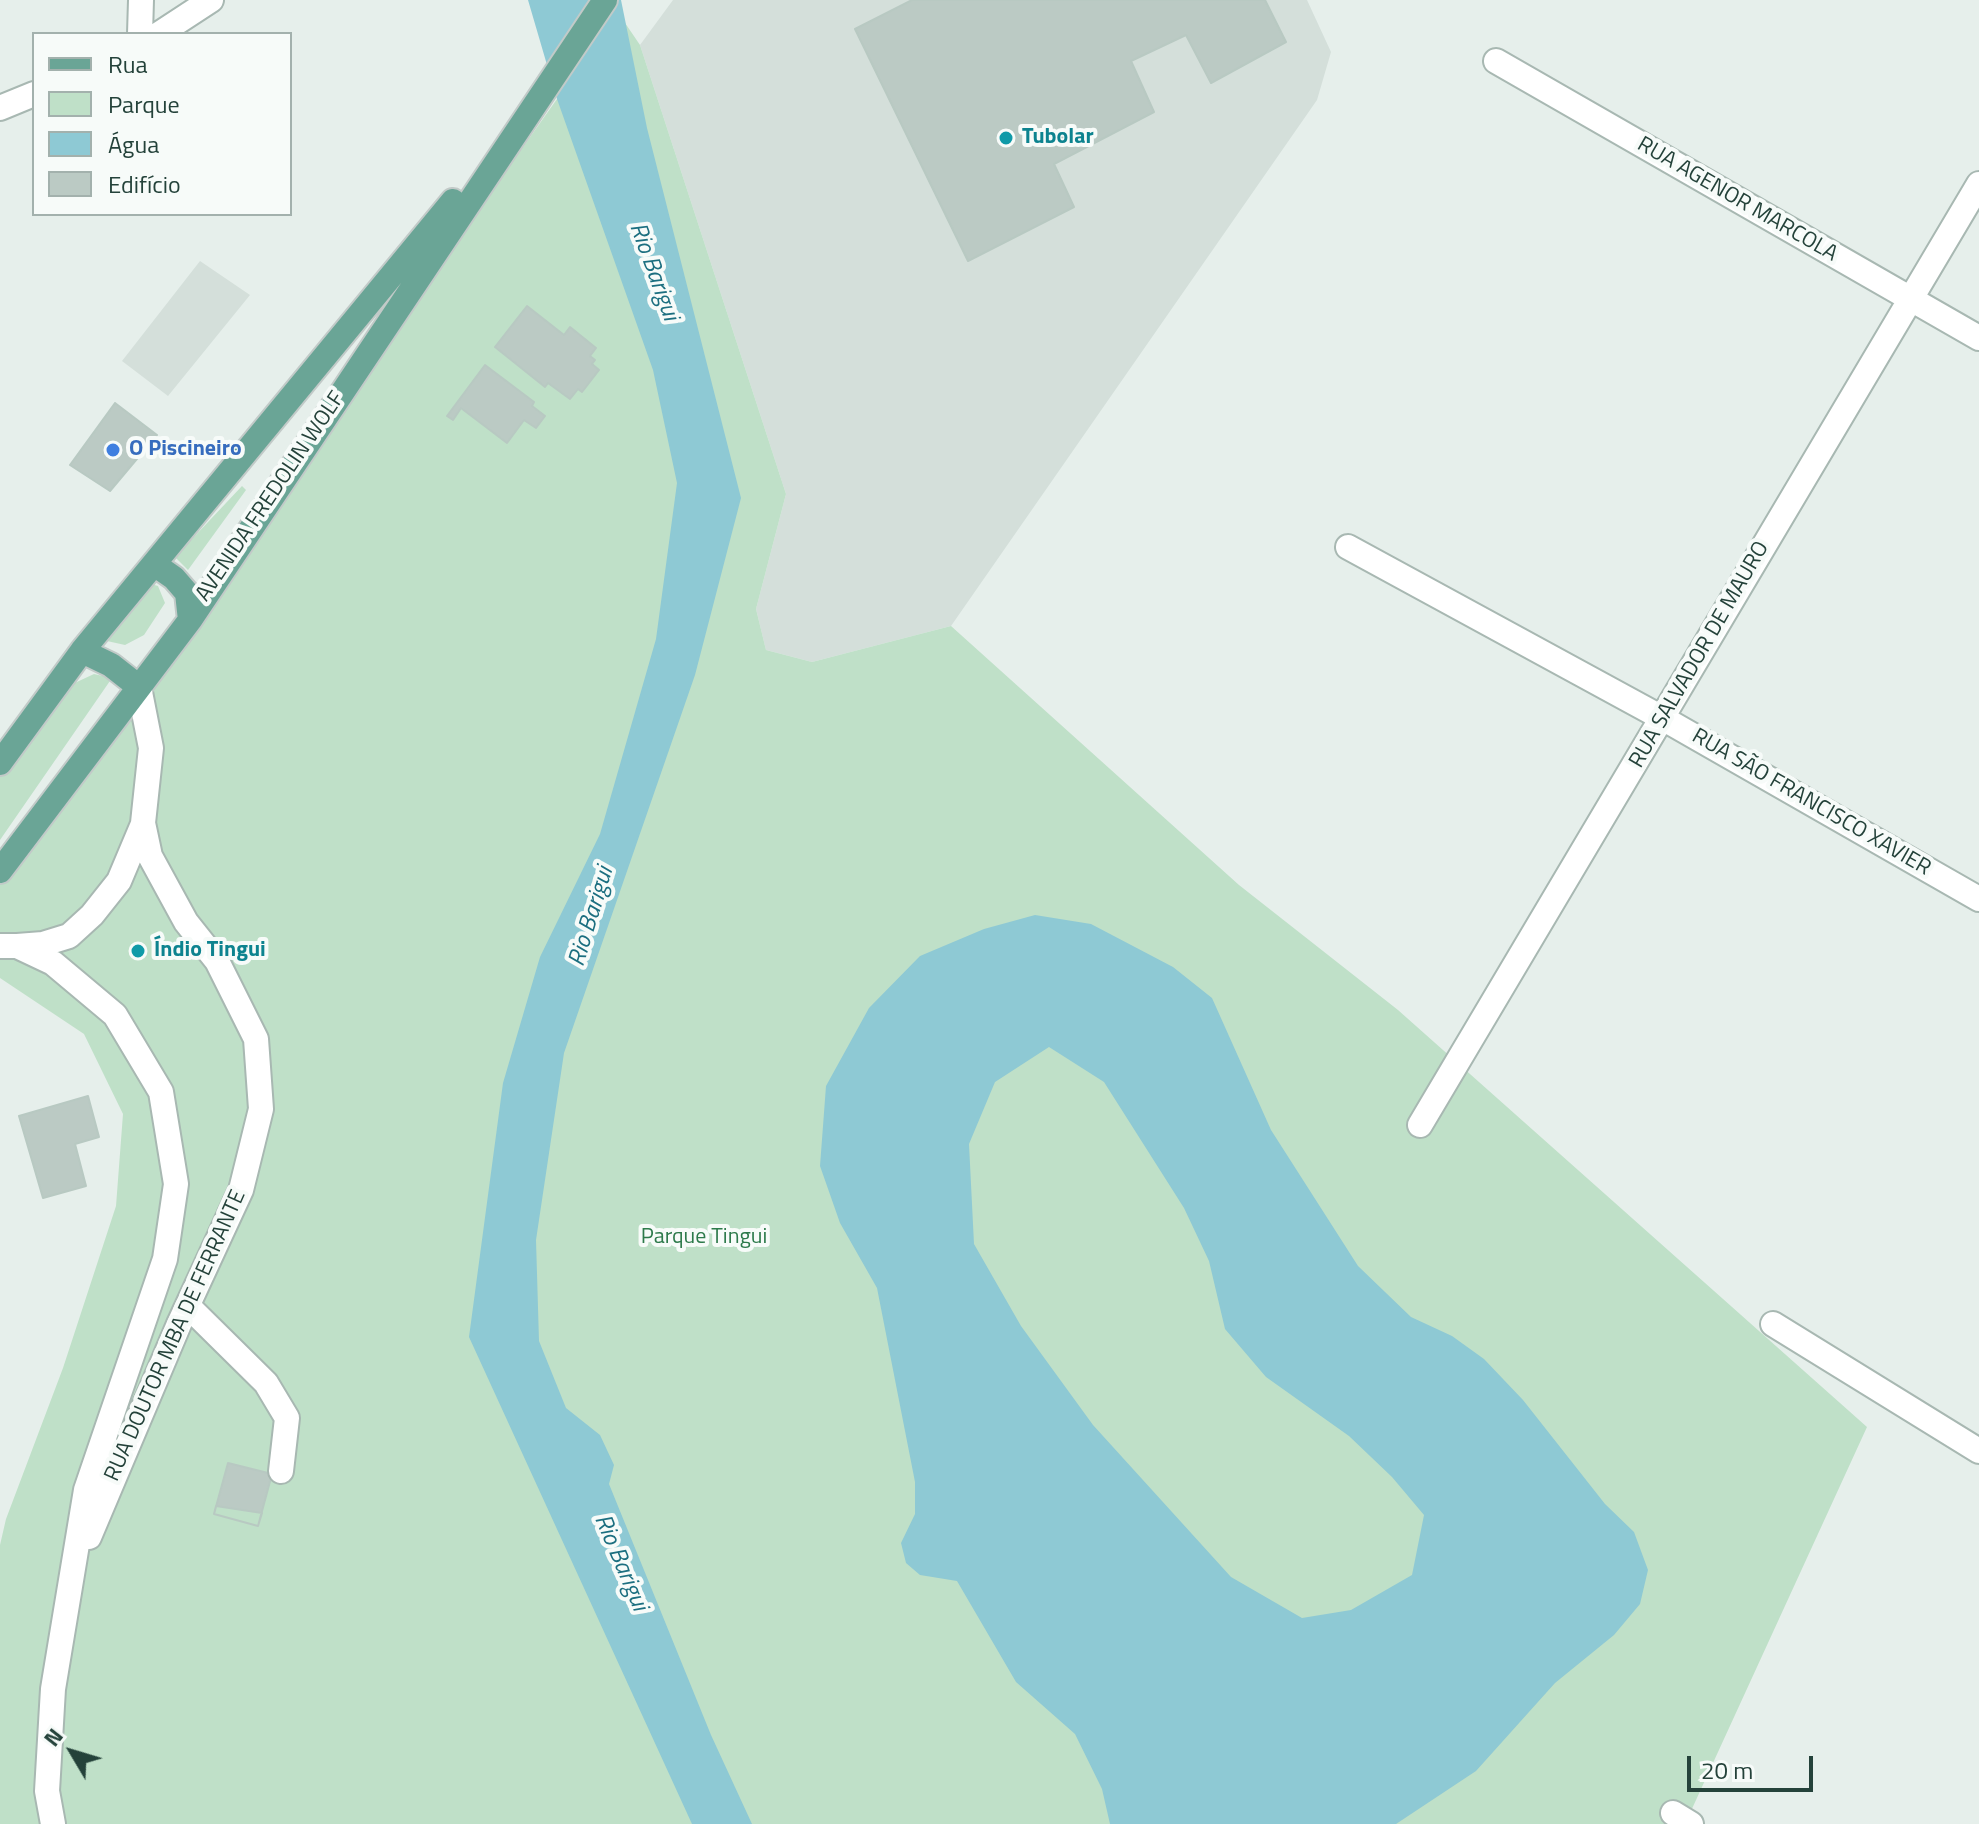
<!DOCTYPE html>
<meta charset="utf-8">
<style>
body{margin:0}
#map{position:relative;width:1979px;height:1824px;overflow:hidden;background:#e6efeb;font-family:"Titillium Web",sans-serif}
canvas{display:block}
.legend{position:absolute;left:32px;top:32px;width:260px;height:184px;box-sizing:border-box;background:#f7fbf9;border:2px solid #a3b1ad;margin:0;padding:10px 14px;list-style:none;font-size:24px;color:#24423a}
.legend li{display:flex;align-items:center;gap:16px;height:40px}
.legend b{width:40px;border:2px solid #a3b1ad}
.north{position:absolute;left:32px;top:1712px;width:80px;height:80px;-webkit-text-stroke:6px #f7fbf9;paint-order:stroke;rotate:308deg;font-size:22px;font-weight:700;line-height:32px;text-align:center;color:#24423a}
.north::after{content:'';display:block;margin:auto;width:28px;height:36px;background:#24423a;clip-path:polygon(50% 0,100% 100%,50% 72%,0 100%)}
.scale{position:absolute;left:1687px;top:1756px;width:126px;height:36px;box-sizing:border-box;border:4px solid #24423a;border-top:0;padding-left:10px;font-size:24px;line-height:28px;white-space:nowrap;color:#24423a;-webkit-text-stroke:6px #f7fbf9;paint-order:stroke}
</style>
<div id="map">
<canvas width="1979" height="1824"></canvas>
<ul class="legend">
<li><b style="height:10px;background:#6aa596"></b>Rua</li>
<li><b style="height:22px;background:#bfe0c8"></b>Parque</li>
<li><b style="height:22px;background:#8ec9d4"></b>Água</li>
<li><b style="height:22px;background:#bbcac4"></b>Edifício</li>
</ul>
<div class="north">N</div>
<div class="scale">20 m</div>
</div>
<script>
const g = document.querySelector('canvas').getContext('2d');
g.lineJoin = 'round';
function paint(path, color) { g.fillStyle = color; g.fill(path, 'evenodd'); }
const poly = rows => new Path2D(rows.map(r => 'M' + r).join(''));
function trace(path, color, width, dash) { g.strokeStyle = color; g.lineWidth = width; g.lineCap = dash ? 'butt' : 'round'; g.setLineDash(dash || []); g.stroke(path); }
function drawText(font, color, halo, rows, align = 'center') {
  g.font = font + ' "Titillium Web",sans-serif'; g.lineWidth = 8; g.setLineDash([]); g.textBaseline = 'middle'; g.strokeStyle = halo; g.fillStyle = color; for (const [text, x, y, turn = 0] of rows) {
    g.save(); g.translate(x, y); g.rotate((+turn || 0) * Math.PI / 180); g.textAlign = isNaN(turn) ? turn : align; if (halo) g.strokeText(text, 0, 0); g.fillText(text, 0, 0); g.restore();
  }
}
const built = poly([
 [673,0,1307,0,1331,52,1317,100,951,626,812,662,766,650,756,609,786,494,640,45],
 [200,261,250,295,168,396,122,361]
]);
const green = poly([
 [621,17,640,45,786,494,756,609,766,650,812,662,951,626,1239,885,1398,1010,1867,1427,1685,1824,0,1824,0,1545,6,1519,63,1368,116,1206,123,1114,84,1034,0,978,0,871,221,573,557,99],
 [242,486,246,490,188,570,175,557],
 [151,584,158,586,165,603,144,635,125,645,107,641],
 [94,674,112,678,0,840,0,773,66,687]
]);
const water = poly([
 [528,0,621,0,647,128,741,498,695,675,564,1053,536,1240,539,1341,566,1408,600,1435,614,1465,609,1484,711,1735,752,1824,692,1824,469,1337,503,1083,540,957,600,834,656,639,677,483,653,370,557,99],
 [1035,915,1091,924,1173,967,1212,998,1271,1130,1358,1266,1411,1317,1452,1336,1484,1359,1523,1400,1605,1504,1634,1532,1648,1570,1640,1604,1614,1635,1555,1683,1476,1771,1396,1824,1110,1824,1102,1789,1075,1734,1016,1682,957,1581,920,1575,906,1563,901,1543,915,1514,915,1482,877,1288,840,1223,820,1166,826,1086,869,1008,920,956,984,929],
 [1049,1047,1104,1082,1184,1208,1209,1261,1225,1329,1266,1377,1349,1436,1392,1477,1424,1515,1412,1575,1351,1610,1302,1618,1231,1577,1093,1425,1021,1326,974,1244,969,1144,995,1082]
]);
const building = poly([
 [912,0,1265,0,1286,42,1211,83,1186,35,1131,61,1154,112,1054,164,1074,207,968,261,855,29,912,0],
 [527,306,564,335,570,327,596,348,590,356,595,360,592,364,599,370,582,392,578,389,570,399,548,383,545,387,495,347,527,306],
 [485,365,534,402,532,406,545,416,536,428,524,420,507,443,461,408,453,420,447,416,485,365],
 [115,403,157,435,110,491,70,465,115,403],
 [88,1096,99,1137,75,1144,86,1186,43,1198,19,1116,88,1096],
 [228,1463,272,1474,258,1526,214,1514,228,1463],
 [216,1506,262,1513,258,1526,214,1514,216,1506]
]);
const minor = poly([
 [140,34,141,0],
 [159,34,211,0],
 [1496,61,1979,338],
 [0,108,34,94],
 [1348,547,1664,719,1979,899],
 [0,946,17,946,53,963,115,1015,161,1092,176,1184,165,1259,86,1490,53,1689,47,1791,53,1824],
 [17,946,43,944,69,936,92,915,119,881,143,824],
 [1420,1125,1979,184],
 [188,1306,266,1383,287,1418,281,1471],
 [1773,1324,1979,1451],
 [89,1537,179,1324,241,1190,261,1109,256,1039,217,961,186,922,150,856,143,823,151,748,139,687],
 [1673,1813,1691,1824]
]);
const major = poly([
 [154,564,174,578,187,593,190,620],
 [82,651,111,665,139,687],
 [0,763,82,651,453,201],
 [0,871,190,620,605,0]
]);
const markers = [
 [1006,138,8,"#0f9aa8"],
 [113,450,8,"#3f7fe0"],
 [138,951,8,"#0f9aa8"]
];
const cultureNames = [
 ["Tubolar",1022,138],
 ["Índio Tingui",154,951]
];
const streetNames = [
 ["RUA AGENOR MARCOLA",1737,200,30],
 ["AVENIDA FREDOLIN WOLF",271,497,-56],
 ["RUA SALVADOR DE MAURO",1700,655,-60],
 ["RUA SÃO FRANCISCO XAVIER",1811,803,30],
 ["RUA DOUTOR MBA DE FERRANTE",176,1336,-66]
];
const shopNames = [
 ["O Piscineiro",129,450]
];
const parkNames = [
 ["Parque Tingui",704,1238]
];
const waterNames = [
 ["Rio Barigui",653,272,70],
 ["Rio Barigui",592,917,-73],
 ["Rio Barigui",620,1563,67]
];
paint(built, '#d4dfda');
paint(green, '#bfe0c8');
paint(water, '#8ec9d4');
paint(building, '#bbcac4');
trace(building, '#b8c9c2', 2);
trace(minor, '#a8b8b2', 28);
trace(major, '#c2cac8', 28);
trace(minor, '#fff', 24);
trace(major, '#6aa596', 24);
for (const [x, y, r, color] of markers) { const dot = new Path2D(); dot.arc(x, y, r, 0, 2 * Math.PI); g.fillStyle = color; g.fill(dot); trace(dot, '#f7fbf9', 3); }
drawText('bold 22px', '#0d838f', '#f7fbf9', cultureNames, 'left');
drawText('22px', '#24423a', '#f7fbf9', streetNames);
drawText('bold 22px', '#366cbe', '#f7fbf9', shopNames, 'left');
drawText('22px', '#2d7a4b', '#f7fbf9', parkNames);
drawText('italic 24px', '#1c6f80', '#f7fbf9', waterNames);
</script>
